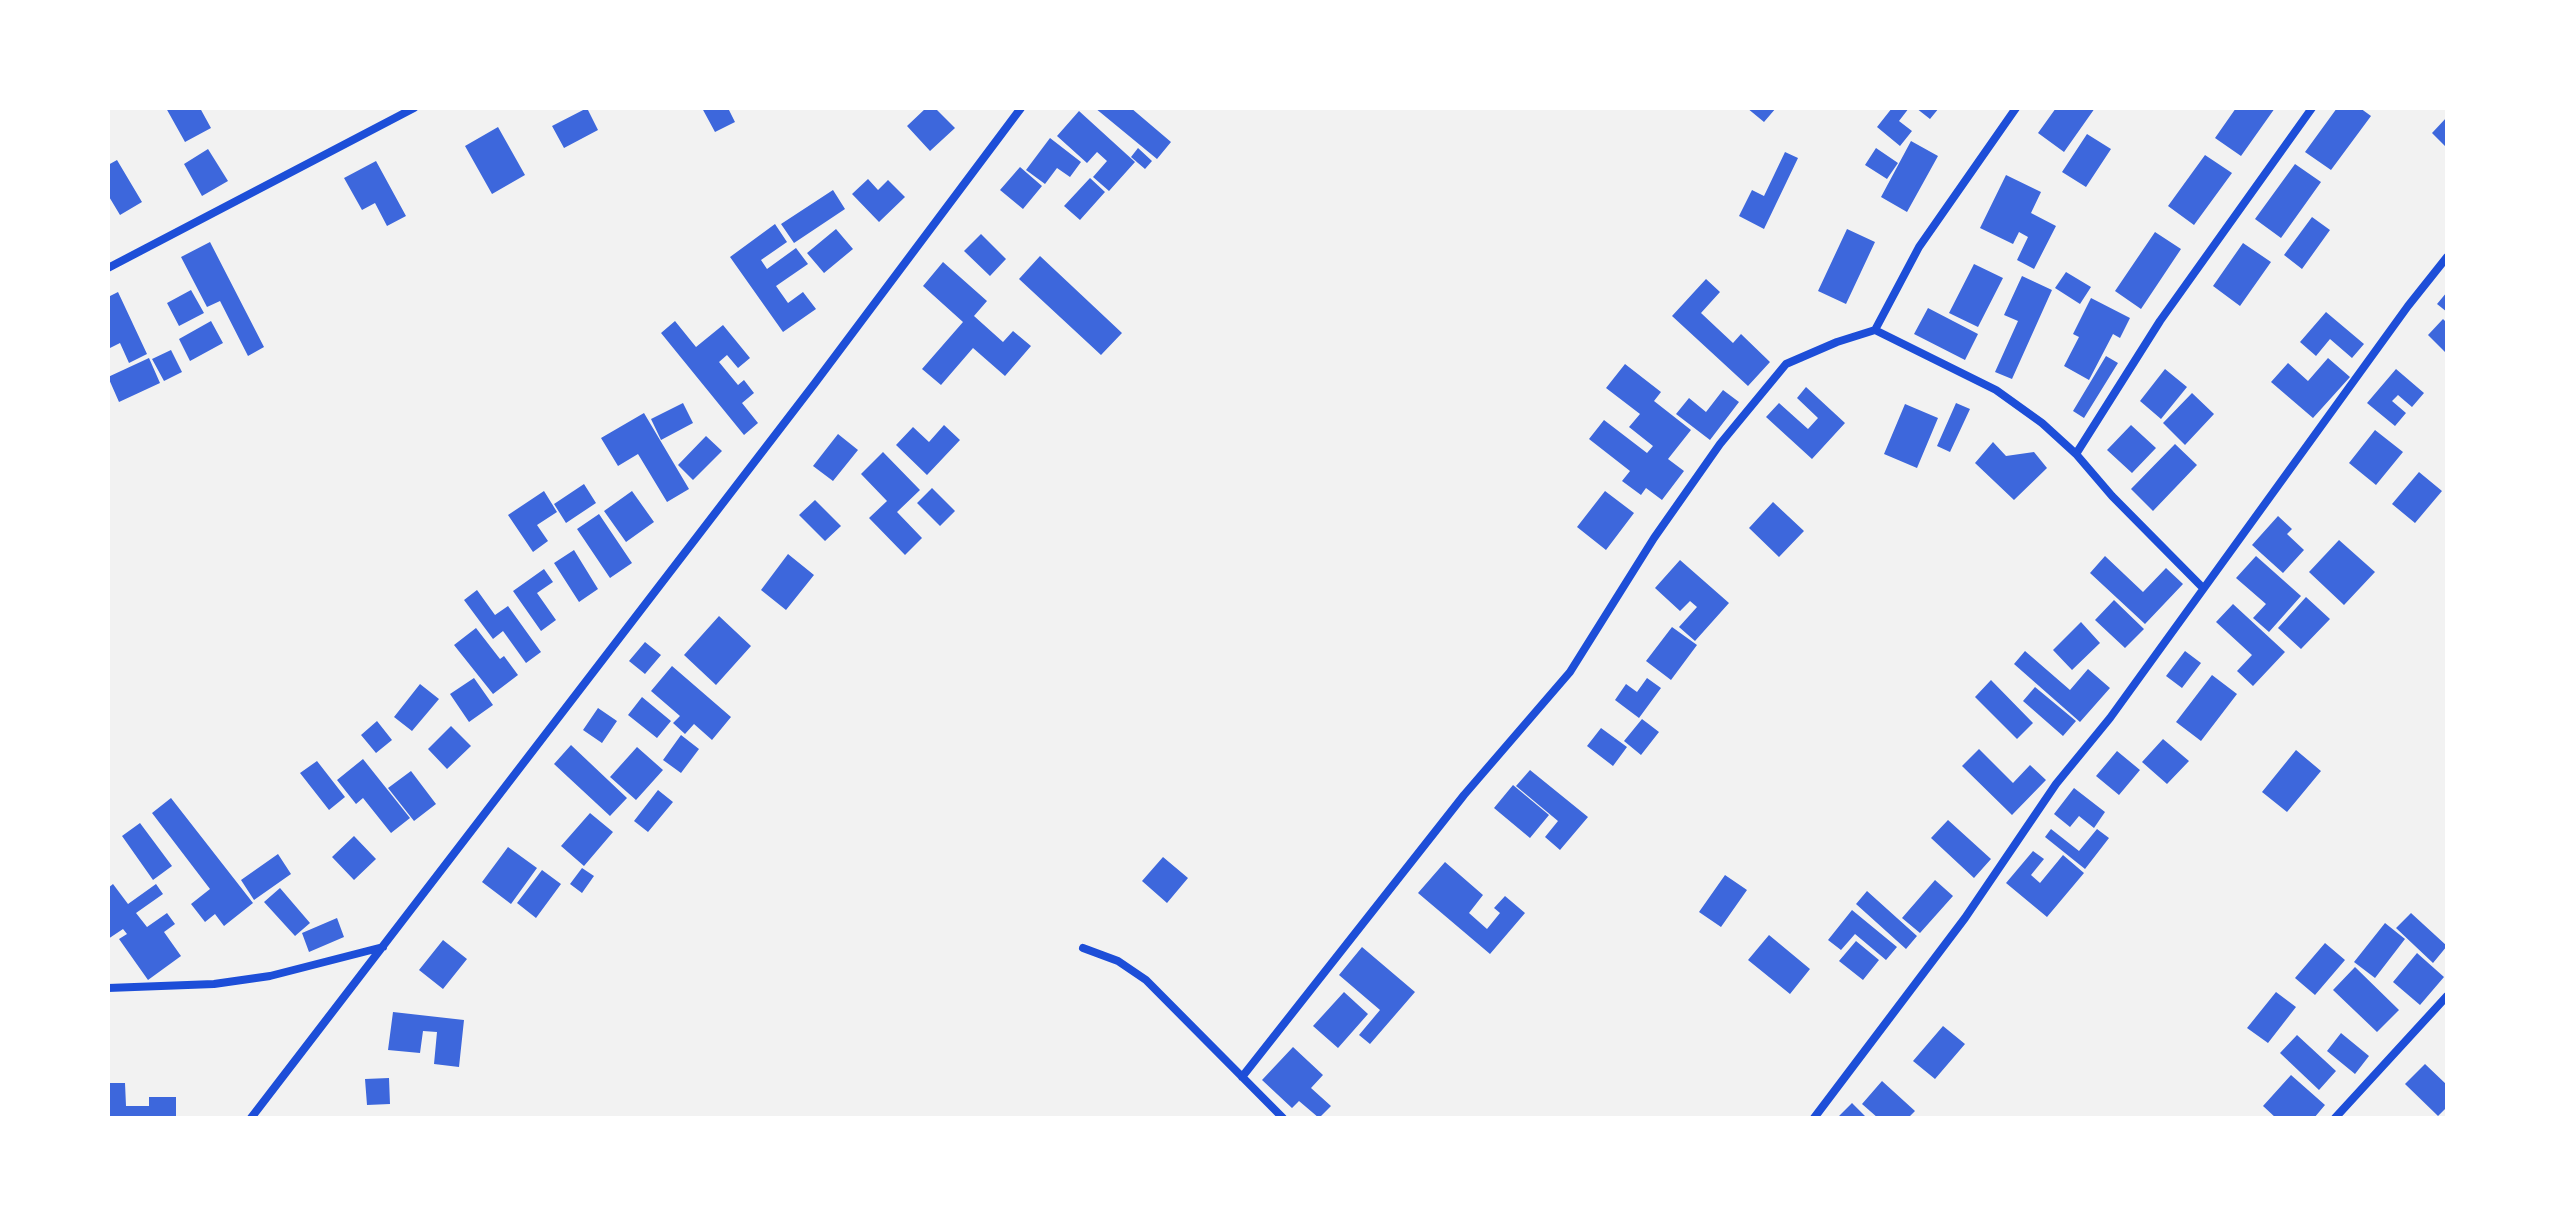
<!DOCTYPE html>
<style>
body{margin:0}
#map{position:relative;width:2555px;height:1226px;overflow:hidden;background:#f2f2f2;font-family:Raleway,sans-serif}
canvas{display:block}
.frame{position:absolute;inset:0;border:110px solid #fff;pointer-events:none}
</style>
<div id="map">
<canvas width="2555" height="1226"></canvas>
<div class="frame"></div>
</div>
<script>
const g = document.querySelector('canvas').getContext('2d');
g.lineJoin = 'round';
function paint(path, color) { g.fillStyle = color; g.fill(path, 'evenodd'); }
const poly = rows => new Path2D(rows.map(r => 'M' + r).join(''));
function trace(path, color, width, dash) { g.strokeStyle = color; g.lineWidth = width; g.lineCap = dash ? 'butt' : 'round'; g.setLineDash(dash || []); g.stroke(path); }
const building = poly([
 [166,108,200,108,211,128,185,142],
 [587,108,598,130,564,148,552,126],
 [702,108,728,108,735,122,715,132],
 [926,108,935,108,955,128,930,151,907,126],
 [1095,108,1131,108,1171,142,1157,159],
 [1747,108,1776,108,1764,122],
 [1892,108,1909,108,1899,121,1912,131,1900,146,1877,127],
 [1916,108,1939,108,1930,119],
 [2056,108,2095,108,2064,152,2038,133],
 [2236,108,2275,108,2241,156,2215,138],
 [2337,108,2360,108,2371,116,2331,170,2305,152],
 [1079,111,1135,162,1109,191,1093,177,1107,161,1097,152,1087,163,1057,136],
 [2447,117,2447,148,2432,133],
 [498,127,525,175,492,194,465,146],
 [2087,134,2111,149,2086,187,2062,172],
 [1050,138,1081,162,1070,177,1057,168,1045,184,1026,170],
 [1911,141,1938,156,1907,212,1881,197],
 [1138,148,1152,161,1145,169,1131,157],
 [1876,148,1898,163,1887,179,1865,165],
 [208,149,228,181,202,196,184,164],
 [1785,152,1798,158,1764,229,1739,216,1752,190,1764,196],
 [2205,155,2232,173,2194,225,2168,206],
 [117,160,142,202,120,215,108,195,108,165],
 [376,161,406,216,387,226,375,203,362,210,344,178],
 [2295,164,2321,182,2281,238,2255,219],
 [1020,167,1042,186,1023,209,1000,190],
 [2006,175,2041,192,2031,213,2056,226,2034,269,2017,260,2028,237,2019,232,2013,244,1980,228],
 [1090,178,1105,192,1080,220,1064,206],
 [868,179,878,190,888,180,905,197,879,222,852,194],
 [833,190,845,209,794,243,781,224],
 [2312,217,2330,230,2302,269,2284,255],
 [775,224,787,242,761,260,767,269,796,248,808,264,776,286,788,303,803,292,816,309,783,332,730,257],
 [836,229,853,249,824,273,807,253],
 [1847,229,1875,242,1846,304,1818,291],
 [2155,232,2181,249,2141,309,2115,291],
 [981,234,1006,259,990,276,964,251],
 [210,242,264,347,248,356,220,301,207,307,181,257],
 [2243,243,2271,262,2240,306,2213,286],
 [1040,256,1122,333,1101,355,1019,279],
 [943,262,987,301,974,316,1003,342,1013,331,1031,346,1005,376,973,348,941,385,922,369,963,322,923,286],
 [1974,264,2003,278,1978,327,1949,313],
 [2066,272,2091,287,2080,304,2055,288],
 [2022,276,2052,290,2012,379,1995,372,2018,321,2004,315],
 [1706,279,1720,292,1701,313,1733,343,1741,334,1770,362,1748,386,1672,316],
 [191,290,204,313,179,326,167,303],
 [118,292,147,354,129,363,120,343,108,349,108,297],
 [2447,292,2447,312,2437,304],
 [2091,298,2130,318,2120,338,2113,334,2089,380,2064,366,2079,337,2073,334],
 [1928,308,1978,334,1965,360,1914,334],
 [2326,312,2364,344,2352,358,2330,339,2316,356,2300,342],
 [2443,319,2447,323,2447,354,2428,335],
 [211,321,223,343,190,361,179,339],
 [675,321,696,347,723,325,750,358,738,368,727,355,719,362,738,385,744,380,754,393,742,403,758,423,744,435,661,333],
 [171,350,182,372,164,381,152,359],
 [2106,356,2118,363,2084,418,2073,411],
 [149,358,160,383,119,402,108,377],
 [2328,358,2350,377,2313,418,2271,382,2288,363,2308,381],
 [1625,364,1661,392,1654,401,1691,430,1668,459,1684,471,1662,500,1646,488,1641,495,1622,481,1630,471,1589,439,1604,420,1647,453,1653,446,1629,427,1640,414,1606,388],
 [2165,369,2187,387,2161,419,2140,401],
 [2396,369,2424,393,2412,407,2398,395,2392,401,2406,413,2395,426,2367,403],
 [1806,387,1845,423,1812,459,1766,417,1779,403,1808,429,1818,418,1797,398],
 [1723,390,1739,402,1710,440,1676,414,1689,398,1706,412],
 [2192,393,2214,414,2185,445,2163,423],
 [683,403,693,423,661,440,651,419],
 [1956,403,1970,409,1950,452,1937,446],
 [1905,404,1938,418,1917,468,1884,454],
 [644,413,689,489,667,502,638,454,618,466,601,438],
 [944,425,960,440,927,475,896,445,913,427,929,442],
 [2131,425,2156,448,2132,473,2107,450],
 [2375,430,2403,452,2376,485,2349,463],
 [838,434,858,450,833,481,813,466],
 [706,436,722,451,693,480,678,465],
 [1993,442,2006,456,2034,452,2047,468,2014,500,1975,463],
 [2175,444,2197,465,2153,511,2131,489],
 [883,452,920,490,897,512,922,538,905,555,869,518,887,501,861,474],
 [2419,472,2442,491,2415,523,2392,504],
 [584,484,596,503,566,523,554,504],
 [932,488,955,511,940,526,917,503],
 [544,491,557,512,537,525,548,541,533,552,508,515],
 [632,491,654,522,626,542,604,511],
 [1605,491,1634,513,1606,550,1577,527],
 [815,500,841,526,825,541,799,515],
 [1773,502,1804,531,1779,557,1749,528],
 [599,514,632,563,610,578,577,529],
 [2278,516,2292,529,2287,534,2304,550,2283,573,2252,545],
 [2339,540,2375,572,2344,605,2309,572],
 [574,550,598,589,579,602,554,563],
 [788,554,814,575,786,610,761,590],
 [2105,556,2143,592,2166,568,2183,584,2145,624,2090,573],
 [2256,556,2301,596,2269,632,2253,618,2266,604,2236,578],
 [1680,560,1729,603,1695,641,1679,627,1697,607,1690,601,1680,611,1655,588],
 [544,569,553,582,537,593,556,620,541,631,513,591],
 [477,590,495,615,508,606,541,652,526,663,503,631,493,639,464,600],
 [2306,597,2330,619,2301,649,2278,628],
 [2114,600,2144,629,2125,648,2095,620],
 [2233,604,2285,652,2253,686,2237,671,2252,655,2216,622],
 [719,616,751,646,716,685,684,655],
 [2081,622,2100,643,2072,670,2053,650],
 [1672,627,1697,645,1671,680,1646,661],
 [476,628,500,659,504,656,518,675,493,694,454,645],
 [645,642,661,655,645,674,629,661],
 [2025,651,2070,690,2088,669,2110,688,2080,722,2014,664],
 [2185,651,2201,663,2182,688,2166,676],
 [672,666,731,717,712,740,694,724,685,734,673,723,680,716,651,691],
 [2212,675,2237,694,2201,741,2176,722],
 [474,678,493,705,469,722,450,694],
 [1647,678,1661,688,1639,718,1615,700,1626,684,1637,692],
 [1991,680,2033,723,2017,739,1975,697],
 [420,684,439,699,412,731,394,717],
 [2035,687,2076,721,2063,736,2023,701],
 [642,697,671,721,657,738,628,715],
 [598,708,617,721,602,743,583,730],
 [1642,719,1659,732,1641,755,1624,741],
 [377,721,392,740,376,753,361,735],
 [451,726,471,746,447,769,428,749],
 [1601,728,1627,747,1613,766,1587,746],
 [681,735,699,749,681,773,663,760],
 [2163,739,2189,761,2167,784,2142,762],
 [571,745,627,798,610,816,554,764],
 [637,747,663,770,636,800,610,777],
 [1979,749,2013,783,2030,765,2046,780,2012,815,1962,766],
 [2296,750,2321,771,2287,812,2262,792],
 [2117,751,2140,770,2119,795,2096,776],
 [363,759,410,818,391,833,363,798,356,804,337,780],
 [317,761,345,797,329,810,300,773],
 [1530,770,1588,817,1560,850,1545,837,1558,821,1516,786],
 [411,771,436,804,414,821,388,788],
 [1513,785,1549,815,1530,838,1494,808],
 [2074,788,2105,812,2094,828,2079,816,2070,827,2054,814],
 [658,790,673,802,648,832,634,821],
 [171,798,253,903,224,926,215,914,205,922,191,904,210,889,152,813],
 [590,813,613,832,584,866,561,846],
 [1948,820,1991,859,1974,878,1931,838],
 [140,823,172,866,153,880,122,836],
 [2051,829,2079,851,2097,829,2109,838,2085,869,2045,837],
 [354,836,376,859,354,880,332,857],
 [508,847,537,868,511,904,482,882],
 [2033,851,2044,859,2031,875,2040,883,2063,855,2084,873,2047,917,2006,883],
 [278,854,291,874,254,900,241,880],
 [1163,857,1188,878,1167,903,1142,881],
 [1445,862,1483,895,1469,913,1487,929,1500,913,1494,908,1505,896,1525,913,1490,954,1418,893],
 [582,868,594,876,582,893,570,884],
 [542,870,561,884,536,918,517,903],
 [1725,875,1747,890,1721,927,1699,912],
 [1935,880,1953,896,1920,933,1902,918],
 [113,884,128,904,156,884,163,894,136,913,147,927,167,913,175,924,164,932,181,956,148,980,119,939,127,934,123,929,108,939,108,913,110,911,108,908,108,888],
 [280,888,310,923,295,936,264,902],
 [1867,891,1917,936,1906,949,1856,904],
 [1852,910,1897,947,1886,960,1855,934,1841,950,1828,940],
 [2411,913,2447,946,2433,963,2396,928],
 [337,918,344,937,309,952,302,933],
 [2385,923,2405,939,2375,978,2354,962],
 [1769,935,1810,969,1790,994,1748,960],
 [443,940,467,959,443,989,419,970],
 [1856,941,1879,960,1863,980,1839,961],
 [2325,943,2345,960,2315,995,2295,978],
 [1362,947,1415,992,1370,1044,1359,1035,1380,1010,1339,975],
 [2417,953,2444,977,2420,1005,2393,982],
 [2355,967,2399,1010,2377,1032,2333,990],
 [1344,992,1368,1014,1338,1048,1313,1026],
 [2276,992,2296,1007,2268,1043,2247,1028],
 [393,1012,464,1020,459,1067,434,1064,437,1032,423,1031,420,1053,388,1050],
 [1943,1026,1965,1044,1935,1079,1913,1061],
 [2341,1033,2369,1056,2355,1074,2327,1051],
 [2297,1035,2336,1071,2319,1090,2280,1053],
 [1293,1047,1323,1075,1311,1088,1331,1106,1319,1118,1299,1101,1292,1108,1262,1080],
 [2425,1064,2447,1085,2447,1107,2438,1116,2405,1084],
 [2291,1075,2325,1105,2314,1118,2276,1118,2263,1106],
 [389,1078,390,1104,367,1105,365,1079],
 [1882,1081,1915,1111,1908,1118,1878,1118,1862,1104],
 [108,1083,125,1083,126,1106,149,1106,149,1097,176,1097,176,1118,108,1118],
 [1852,1103,1867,1118,1837,1118]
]);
const minor = poly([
 [108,268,414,108],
 [1875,330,1996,390,2042,423,2076,454,2112,496,2203,588],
 [2076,454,2160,321,2312,108],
 [1083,948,1118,961,1146,980,1283,1118],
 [108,988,214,984,270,976,383,947],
 [1242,1077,1464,795,1570,672,1654,538,1720,444,1786,364,1837,342,1875,330,1919,247,2016,108],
 [251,1118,815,383,1021,108],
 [1814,1118,1965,918,2056,784,2110,718,2408,306,2447,257],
 [2335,1118,2447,996]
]);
paint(building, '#3d67dc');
trace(minor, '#1d4ed8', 8);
</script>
